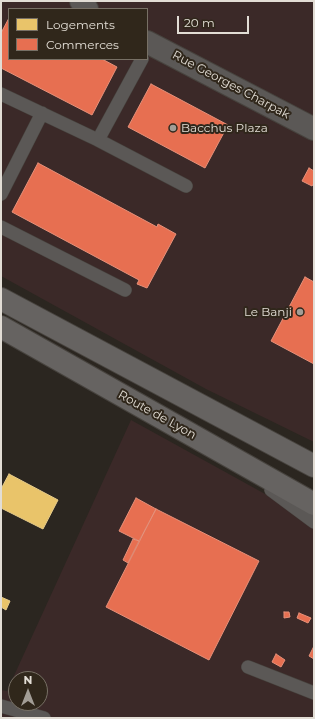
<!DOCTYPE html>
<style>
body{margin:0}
#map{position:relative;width:315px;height:719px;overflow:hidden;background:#2b2620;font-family:Montserrat,sans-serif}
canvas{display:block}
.frame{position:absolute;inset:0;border:2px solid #e2ddd5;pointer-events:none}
.legend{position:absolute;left:8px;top:8px;width:140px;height:52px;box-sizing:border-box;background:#30271b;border:1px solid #777065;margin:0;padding:5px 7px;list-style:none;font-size:12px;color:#e2ddd5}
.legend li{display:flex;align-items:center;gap:8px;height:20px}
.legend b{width:20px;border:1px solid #777065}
.north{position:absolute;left:8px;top:671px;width:40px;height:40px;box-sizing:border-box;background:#30271b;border:1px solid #777065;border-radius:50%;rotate:0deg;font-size:11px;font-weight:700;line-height:16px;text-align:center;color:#e2ddd5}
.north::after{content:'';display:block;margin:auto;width:14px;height:18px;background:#a29d96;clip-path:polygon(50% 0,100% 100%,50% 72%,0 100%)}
.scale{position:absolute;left:177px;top:16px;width:72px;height:18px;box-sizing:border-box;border:2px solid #e2ddd5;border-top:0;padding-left:5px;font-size:12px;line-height:14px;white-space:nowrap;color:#e2ddd5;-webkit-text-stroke:3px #30271b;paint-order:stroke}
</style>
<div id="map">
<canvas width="315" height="719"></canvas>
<div class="frame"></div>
<ul class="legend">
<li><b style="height:11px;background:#e9c46a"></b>Logements</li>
<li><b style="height:11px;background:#e76f51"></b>Commerces</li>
</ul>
<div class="north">N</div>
<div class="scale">20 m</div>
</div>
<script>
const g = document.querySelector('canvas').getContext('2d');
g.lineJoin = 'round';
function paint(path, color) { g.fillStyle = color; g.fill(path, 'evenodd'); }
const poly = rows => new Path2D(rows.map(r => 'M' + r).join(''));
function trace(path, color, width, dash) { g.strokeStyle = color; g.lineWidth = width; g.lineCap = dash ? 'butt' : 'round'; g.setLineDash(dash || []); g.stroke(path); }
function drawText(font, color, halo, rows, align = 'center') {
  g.font = font + ' Montserrat,sans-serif'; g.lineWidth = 4; g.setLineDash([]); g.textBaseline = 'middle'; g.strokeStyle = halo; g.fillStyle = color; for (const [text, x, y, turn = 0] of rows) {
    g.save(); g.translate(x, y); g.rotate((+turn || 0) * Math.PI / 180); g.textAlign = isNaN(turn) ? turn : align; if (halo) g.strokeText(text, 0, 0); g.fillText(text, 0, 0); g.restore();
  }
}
const commercial = poly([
 [1,1,314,1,314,442,206,389,1,276],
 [9,9,147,9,147,59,9,59],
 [131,420,314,521,314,718,1,718,1,690,7,691],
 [16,679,40,679,40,703,16,703]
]);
const homes = poly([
 [9,474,58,500,43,529,1,508,1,489,9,474],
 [1,597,10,601,6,610,1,607,1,597]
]);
const shops = poly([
 [9,18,9,59,102,59,117,67,92,115,1,68,1,33,9,18],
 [151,84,228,125,205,168,128,127,151,84],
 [38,163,157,227,158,224,176,234,147,288,137,284,139,280,12,212,38,163],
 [309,168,314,171,314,183,312,186,302,181,309,168],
 [305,277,314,282,314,364,271,341,305,277],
 [136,498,156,509,139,541,119,531,136,498],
 [156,509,259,561,209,660,106,607,156,509],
 [133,539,139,541,128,563,123,560,133,539],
 [284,612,289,612,290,617,284,618,284,612],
 [299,613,311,618,308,623,297,618,299,613],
 [314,646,314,659,309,656,314,646],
 [276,654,285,660,281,667,272,662,276,654]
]);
const service = poly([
 [1,94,98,140,186,186],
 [98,140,142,59],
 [1,194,42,113],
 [1,227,125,290],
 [271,490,314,522],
 [248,667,314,693],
 [1,706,44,718]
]);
const minor = poly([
 [81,1,87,9],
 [147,42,314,129]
]);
const secondary = poly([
 [1,299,314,466],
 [1,327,314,504]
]);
const markers = [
 [173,128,4,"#a29d96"],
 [300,312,4,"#a29d96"]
];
const streetNames = [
 ["Rue Georges Charpak",231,85,28],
 ["Route de Lyon",157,415,29]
];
const poiNames = [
 ["Bacchus Plaza",181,128],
 ["Le Banji",292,312,"right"]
];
paint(commercial, '#3b2928');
paint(homes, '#e9c46a');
trace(homes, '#e7cc8a', 1);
paint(shops, '#e76f51');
trace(shops, '#e69079', 1);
trace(service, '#47433e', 14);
trace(minor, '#47433e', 24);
trace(secondary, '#47433e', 24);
trace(service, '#5b5856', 13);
trace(minor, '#5b5856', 22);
trace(secondary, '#666361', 22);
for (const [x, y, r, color] of markers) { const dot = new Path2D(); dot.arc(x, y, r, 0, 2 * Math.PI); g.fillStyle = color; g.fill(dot); trace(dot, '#30271b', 1.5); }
drawText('12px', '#e2ddd5', '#30271b', streetNames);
drawText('12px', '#e2ddd5', '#30271b', poiNames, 'left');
</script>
